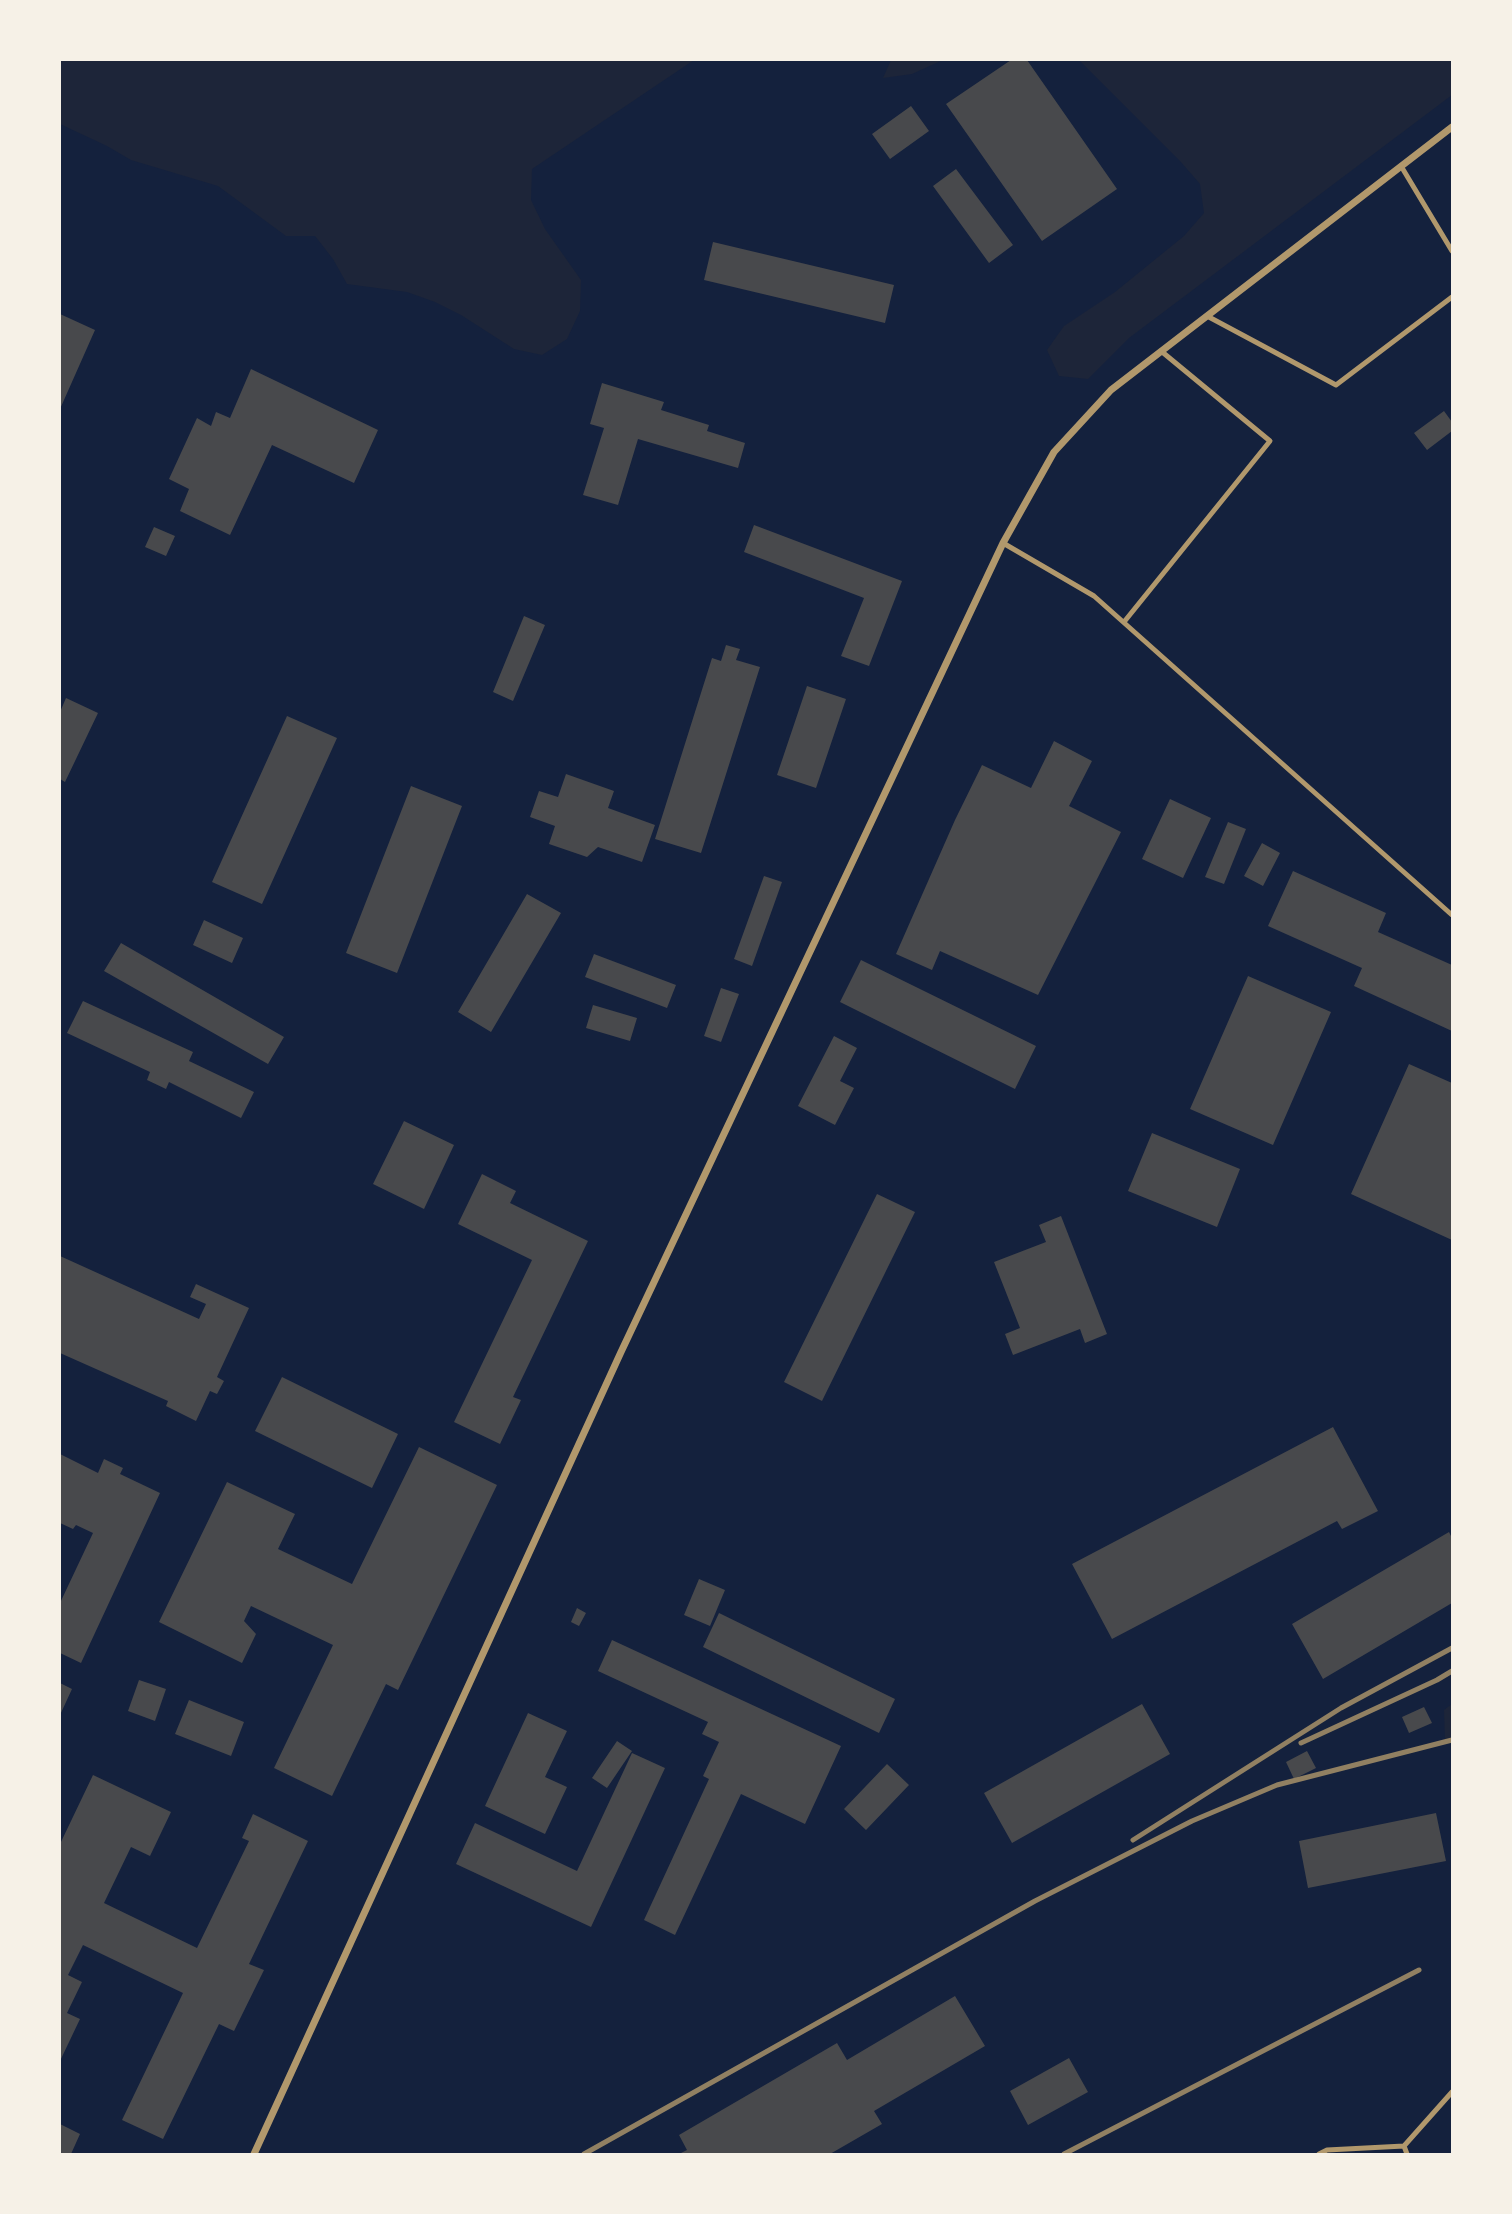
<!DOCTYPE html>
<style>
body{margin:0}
#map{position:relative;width:1512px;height:2214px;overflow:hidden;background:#14213d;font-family:Inter,sans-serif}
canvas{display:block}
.frame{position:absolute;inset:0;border:61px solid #f6f1e7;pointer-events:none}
</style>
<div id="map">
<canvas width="1512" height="2214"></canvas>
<div class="frame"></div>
</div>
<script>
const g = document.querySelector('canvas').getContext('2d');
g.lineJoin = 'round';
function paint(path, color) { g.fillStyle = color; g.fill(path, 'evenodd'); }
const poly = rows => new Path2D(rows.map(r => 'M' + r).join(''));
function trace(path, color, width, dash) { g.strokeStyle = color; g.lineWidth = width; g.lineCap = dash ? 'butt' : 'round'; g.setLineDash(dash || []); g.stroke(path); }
const green = poly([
 [60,60,694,60,532,169,531,200,545,229,581,280,580,311,567,339,542,355,514,349,461,315,435,302,407,292,347,284,333,259,315,236,286,236,218,186,131,160,107,146,60,124],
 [891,60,943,60,912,74,883,78],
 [1079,60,1452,60,1452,95,1129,338,1088,379,1059,376,1047,350,1064,326,1115,292,1184,236,1204,213,1200,184,1180,161],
 [1452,1704,1452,1739,1445,1740,1444,1710]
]);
const building = poly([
 [1011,60,1027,60,1117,189,1042,241,946,104],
 [911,106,929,131,890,159,872,134],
 [956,169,1013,245,989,263,933,186],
 [713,242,894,285,885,323,704,280],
 [60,314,95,330,60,409],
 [251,369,378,430,354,483,272,445,230,535,180,511,189,489,169,479,197,418,211,426,216,412,230,418],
 [602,383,664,402,661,410,709,425,707,431,745,443,738,468,638,439,618,505,583,495,604,428,590,424],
 [1444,411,1452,422,1452,431,1427,450,1414,433],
 [754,525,902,581,869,666,841,656,864,598,744,552],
 [154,527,175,536,166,556,145,547],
 [524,616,545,625,513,701,493,692],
 [726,645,740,649,736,660,760,667,701,853,655,839,712,658,721,661],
 [807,686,846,699,816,788,777,775],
 [66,698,98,713,65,782,60,779,60,712],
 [287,716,337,738,262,904,212,882],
 [1054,741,1092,761,1069,806,1121,832,1038,995,940,951,932,970,896,954,955,820,982,765,1031,788],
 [566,774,614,791,608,808,655,825,642,862,598,847,587,857,549,844,555,826,530,817,539,791,558,797],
 [411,786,462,806,397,973,346,953],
 [1170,799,1211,818,1183,878,1142,859],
 [1228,822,1246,829,1224,884,1205,877],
 [1262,843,1280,853,1263,886,1244,876],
 [1293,871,1386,913,1378,932,1452,965,1452,1031,1354,986,1362,968,1268,926],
 [764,876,782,882,752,966,734,959],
 [527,894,561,913,491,1032,458,1012],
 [204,920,243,938,232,963,193,945],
 [121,943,284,1037,268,1064,104,971],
 [594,954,676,985,667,1008,585,977],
 [861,960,1036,1046,1015,1089,840,1002],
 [1248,976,1331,1012,1273,1145,1190,1109],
 [721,988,739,994,721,1042,704,1036],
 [83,1001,193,1052,189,1061,254,1092,241,1118,169,1082,166,1089,147,1080,150,1072,67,1033],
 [593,1005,637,1018,630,1041,586,1028],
 [834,1036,857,1048,840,1081,854,1088,835,1125,798,1106],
 [1409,1064,1452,1083,1452,1240,1351,1194],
 [404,1121,454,1145,424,1209,373,1184],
 [1152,1133,1240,1169,1217,1227,1128,1191],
 [482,1174,516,1191,510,1203,588,1241,513,1397,521,1400,500,1444,454,1422,532,1260,458,1224],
 [877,1194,915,1212,822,1401,784,1382],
 [1061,1216,1107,1334,1085,1343,1080,1329,1013,1355,1005,1334,1020,1328,994,1262,1046,1242,1039,1225],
 [60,1256,199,1319,206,1304,190,1297,196,1284,249,1308,217,1377,224,1381,217,1394,210,1391,196,1421,166,1406,168,1401,60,1353],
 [282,1377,398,1434,372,1488,255,1431],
 [1333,1427,1378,1511,1342,1529,1337,1521,1112,1639,1072,1564],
 [419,1447,497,1485,398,1690,386,1684,332,1796,274,1768,333,1645,251,1606,244,1621,256,1634,242,1663,159,1622,227,1482,295,1514,278,1549,352,1584],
 [60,1454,98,1473,104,1459,123,1468,120,1474,160,1493,81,1663,60,1653,60,1603,93,1533,76,1525,73,1529,60,1523],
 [1449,1532,1452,1538,1452,1603,1323,1679,1292,1624],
 [699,1579,725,1590,710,1626,684,1615],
 [577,1608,586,1613,579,1626,571,1622],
 [719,1613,895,1699,879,1733,703,1647],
 [612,1640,841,1746,805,1824,741,1794,675,1935,644,1920,709,1779,703,1776,719,1742,702,1734,708,1722,598,1671],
 [139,1680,166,1689,155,1721,128,1711],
 [60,1683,72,1689,60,1715],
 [189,1700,244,1722,231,1756,175,1734],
 [1142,1704,1170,1754,1012,1843,984,1793],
 [1424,1707,1432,1723,1409,1733,1402,1717],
 [528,1713,567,1731,545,1777,567,1787,545,1834,485,1806],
 [617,1741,632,1751,607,1788,592,1778],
 [1307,1751,1316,1768,1294,1779,1286,1762],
 [632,1753,665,1768,591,1927,456,1864,475,1823,577,1871],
 [887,1764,909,1785,866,1830,844,1809],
 [93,1775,171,1812,150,1856,131,1847,104,1903,197,1948,249,1841,242,1838,253,1814,308,1841,249,1964,264,1970,234,2031,219,2024,163,2139,122,2120,183,1993,83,1945,68,1975,82,1982,67,2013,80,2019,60,2061,60,1844],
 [1436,1813,1446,1861,1308,1888,1299,1841],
 [955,1996,985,2046,874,2111,882,2124,830,2154,679,2154,687,2150,679,2135,837,2043,847,2060],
 [1069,2058,1088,2092,1028,2125,1010,2091],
 [60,2124,80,2134,71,2154,60,2154]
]);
const service = poly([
 [1401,166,1452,251],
 [1207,316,1336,385,1452,297],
 [1003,543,1094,596,1452,915],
 [1124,622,1270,441,1161,351],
 [1319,2154,1327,2150,1404,2146],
 [1407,2154,1404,2146,1452,2092]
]);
const minor = poly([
 [254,2154,621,1352,1003,543,1054,452,1111,390,1452,127]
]);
const rail = poly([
 [1301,1743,1437,1680,1452,1671],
 [1133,1840,1341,1708,1452,1648],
 [584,2154,1035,1901,1192,1821,1277,1785,1452,1740],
 [1064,2154,1419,1970]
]);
paint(green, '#1d2539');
paint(building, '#48494c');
trace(service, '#b1986c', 5);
trace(minor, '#b1986c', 7);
trace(rail, '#918062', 5);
</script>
